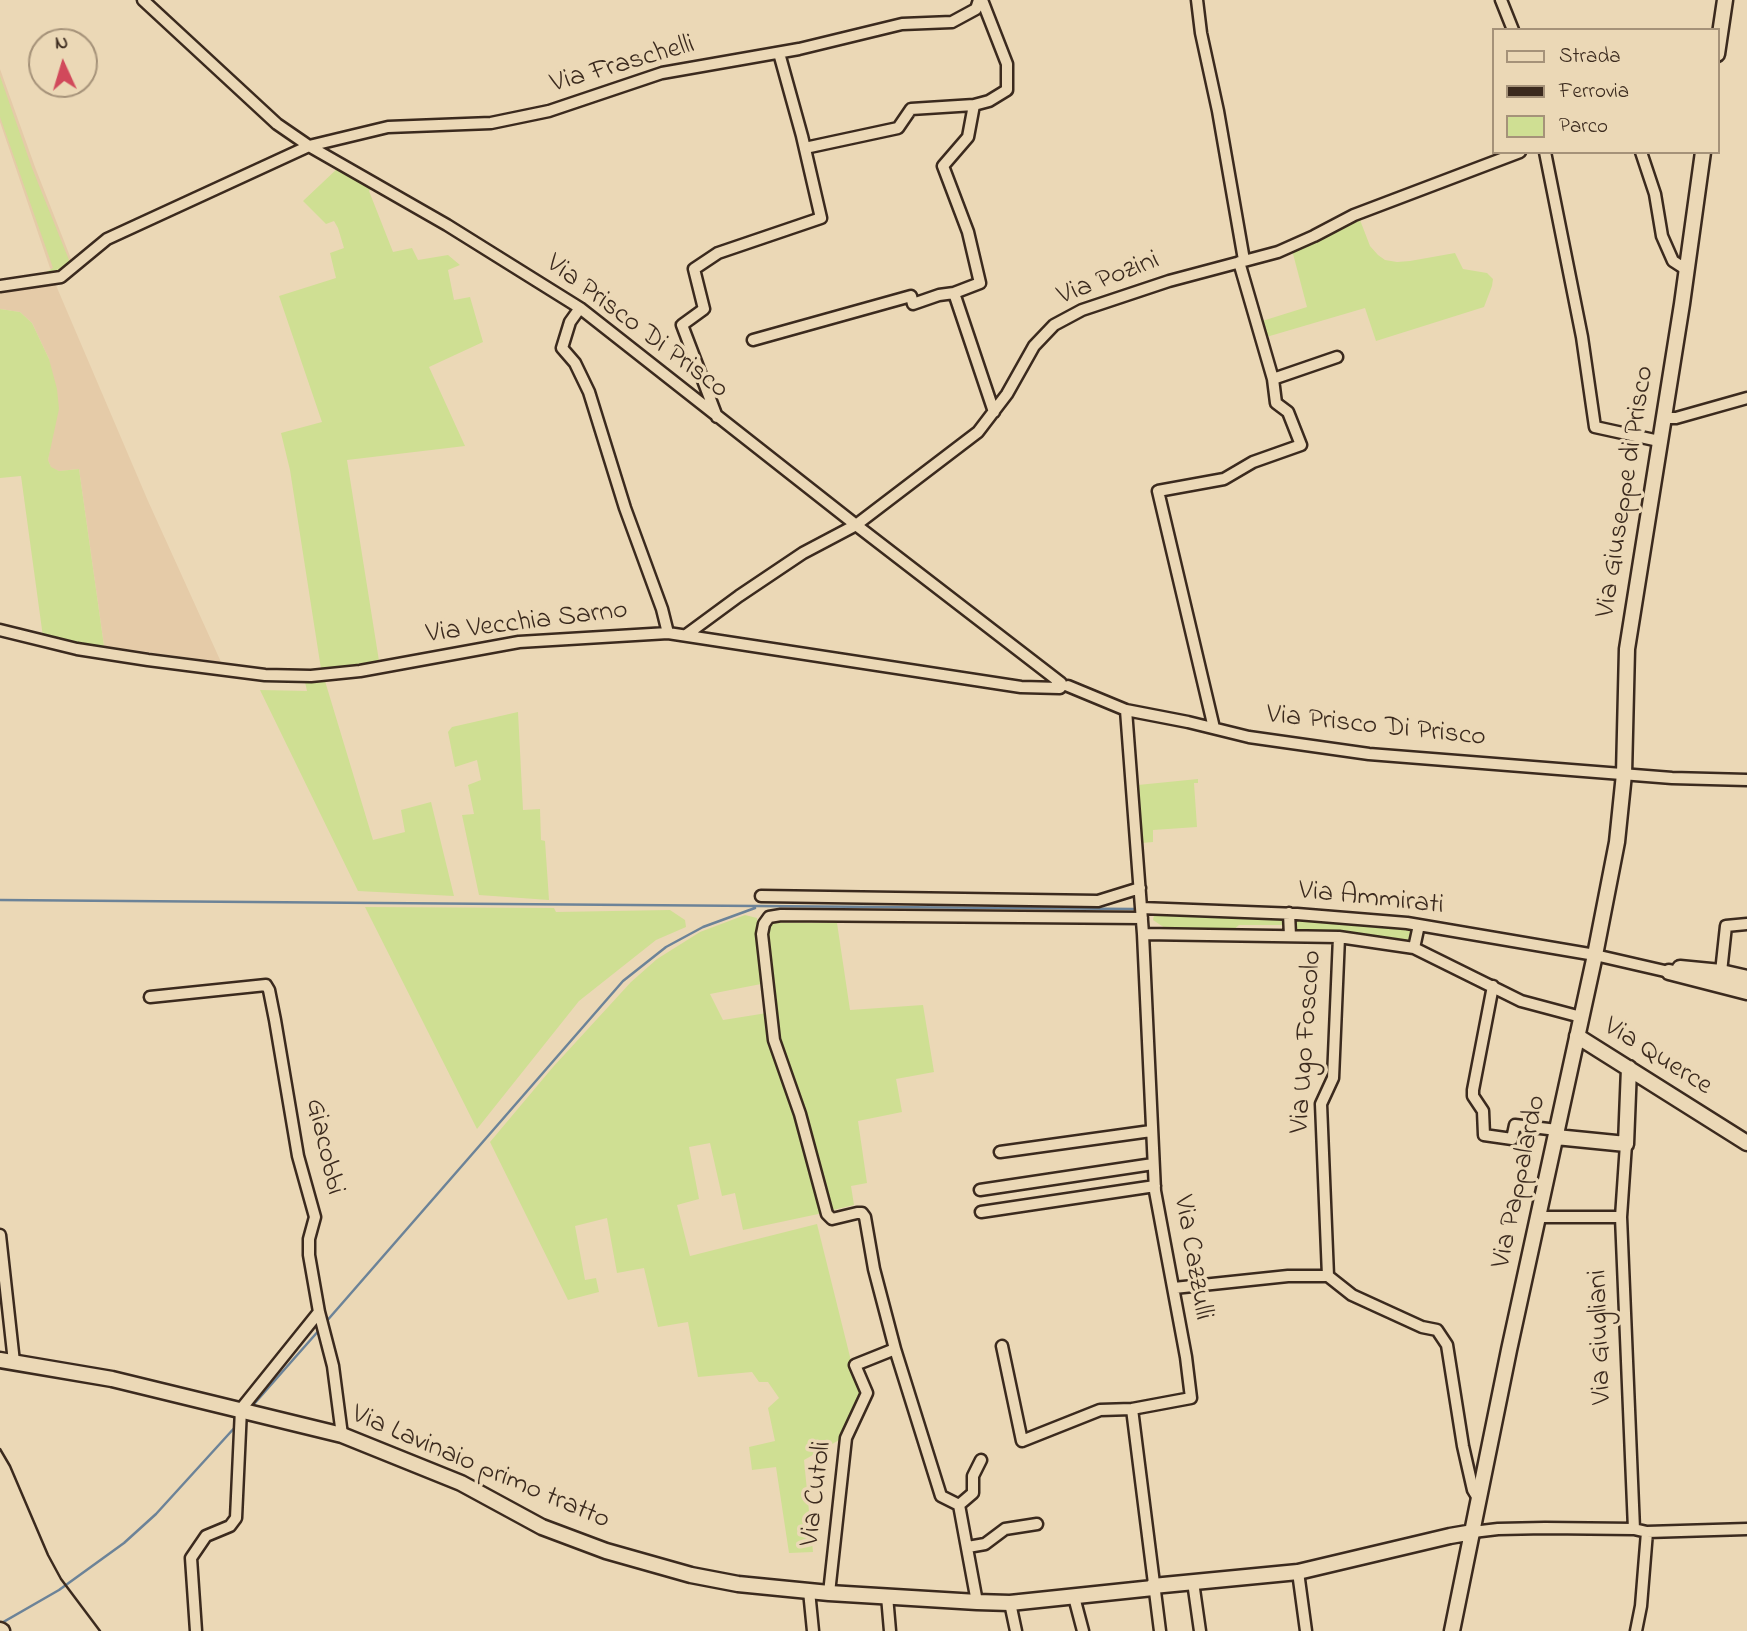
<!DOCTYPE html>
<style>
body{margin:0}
#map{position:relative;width:1747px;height:1631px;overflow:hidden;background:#ebd8b6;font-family:"Indie Flower",sans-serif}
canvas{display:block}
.legend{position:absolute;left:1492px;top:28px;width:228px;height:126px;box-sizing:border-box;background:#ebd8b6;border:2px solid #a59279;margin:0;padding:9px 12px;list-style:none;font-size:21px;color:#3b2a1e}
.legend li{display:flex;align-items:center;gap:14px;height:35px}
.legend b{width:35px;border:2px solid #a59279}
.north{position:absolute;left:28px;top:28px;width:70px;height:70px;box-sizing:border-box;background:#ebd8b6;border:2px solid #a59279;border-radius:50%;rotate:356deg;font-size:19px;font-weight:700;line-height:28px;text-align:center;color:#3b2a1e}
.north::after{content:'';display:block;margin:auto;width:24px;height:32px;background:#d1495b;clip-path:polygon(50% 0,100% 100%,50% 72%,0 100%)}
</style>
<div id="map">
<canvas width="1747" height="1631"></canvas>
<ul class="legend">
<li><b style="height:9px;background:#ebd8b6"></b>Strada</li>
<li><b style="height:9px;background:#3b2a1e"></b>Ferrovia</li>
<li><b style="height:19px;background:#cfdf93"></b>Parco</li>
</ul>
<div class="north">N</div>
</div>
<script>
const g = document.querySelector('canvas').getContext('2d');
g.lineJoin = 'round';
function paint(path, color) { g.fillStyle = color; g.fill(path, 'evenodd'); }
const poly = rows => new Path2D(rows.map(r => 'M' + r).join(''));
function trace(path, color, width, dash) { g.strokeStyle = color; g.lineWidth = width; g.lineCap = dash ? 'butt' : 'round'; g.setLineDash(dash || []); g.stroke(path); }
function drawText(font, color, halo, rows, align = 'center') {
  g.font = font + ' "Indie Flower",sans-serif'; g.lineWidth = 7; g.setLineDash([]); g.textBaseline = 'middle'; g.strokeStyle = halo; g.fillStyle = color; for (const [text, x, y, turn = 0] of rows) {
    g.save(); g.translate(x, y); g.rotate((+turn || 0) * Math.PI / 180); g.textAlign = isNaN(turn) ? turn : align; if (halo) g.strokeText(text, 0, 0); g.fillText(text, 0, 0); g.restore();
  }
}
const built = poly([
 [0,69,35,167,73,264,55,274,50,268,0,122],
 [55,283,148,501,221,662,104,646,79,469,59,471,51,468,48,460,51,441,49,359,32,323,20,312,0,309,0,289]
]);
const green = poly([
 [0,76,32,168,71,265,55,274,41,275,53,268,0,117],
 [339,167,372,186,369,191,393,252,412,248,418,260,448,255,460,265,448,270,454,300,470,297,483,342,429,367,465,446,347,460,379,661,321,669,290,470,281,433,322,422,279,296,336,278,330,253,344,248,338,228,334,221,326,224,303,201],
 [1360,220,1370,246,1378,255,1385,260,1397,262,1410,261,1455,253,1463,269,1487,273,1493,279,1492,286,1484,307,1376,341,1365,308,1263,338,1259,322,1307,307,1292,250],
 [0,309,20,312,32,323,49,359,57,389,59,409,48,460,51,467,59,471,79,469,104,646,43,637,21,476,0,478],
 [325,681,373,840,405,832,401,810,431,802,454,896,358,891,260,690,307,691,305,682],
 [518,712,523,810,540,809,541,840,545,841,549,900,479,895,462,815,474,814,468,785,481,780,477,760,455,767,448,732,452,727],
 [1198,779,1198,783,1194,783,1197,827,1153,830,1153,842,1142,843,1138,785],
 [365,907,554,908,556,912,670,910,685,920,686,927,656,940,579,1001,477,1129],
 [1158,913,1286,916,1286,925,1239,925,1232,931,1165,928,1153,920,1154,915],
 [745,915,757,918,761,984,710,994,723,1020,767,1013,823,1213,743,1230,735,1193,722,1196,710,1143,689,1147,699,1199,677,1205,690,1256,817,1224,859,1393,841,1439,804,1460,813,1552,789,1553,776,1467,752,1470,749,1447,775,1441,768,1408,779,1398,768,1382,759,1382,752,1372,698,1377,688,1322,658,1327,644,1268,617,1273,607,1218,575,1226,585,1280,596,1278,599,1292,568,1300,490,1142,553,1067,631,982,657,959,700,932],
 [1295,917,1380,924,1412,930,1410,942,1359,935,1295,931],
 [779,923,837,923,850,1010,923,1005,934,1072,896,1079,902,1112,858,1121,867,1183,851,1186,854,1205,829,1211,779,1034,768,927,771,924]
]);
const stream = poly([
 [0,900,1135,909],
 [325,1323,623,981,666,947,703,927,755,908],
 [254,1404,321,1328],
 [0,1624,59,1590,124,1543,156,1514,237,1425]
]);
const street = poly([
 [143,0,277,124,309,146,447,225,580,308,856,525,1061,683],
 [982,0,1007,64,1007,90,989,101,974,105,968,137,943,166,968,232,980,283,954,293,994,412],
 [1197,0,1201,33,1218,111,1244,260],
 [1501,0,1513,30],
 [805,148,898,128,911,109,974,105],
 [1545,152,1582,337,1595,427,1659,441],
 [1641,152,1655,194,1662,236,1673,261,1687,270],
 [1239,262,1273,379,1337,357],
 [0,286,61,277,107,239,309,146,388,127,491,123,549,111,662,73,799,49,902,24,952,22,976,9,979,0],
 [580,308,570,322,562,348,575,363,589,392,625,508,662,609,668,633],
 [753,340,911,296,913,304,939,295,954,293],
 [717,417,682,325,704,309,694,269,718,253,821,218,802,136,779,53],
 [1663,418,1676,418,1747,398],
 [0,630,77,649,148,660,265,675,311,676,360,671,519,642,668,633,1021,687,1060,688],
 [686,635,739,596,803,553,856,525,978,432,1007,394,1034,346,1054,325,1082,310,1169,281,1278,252,1314,236,1354,215,1520,152],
 [1068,686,1126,710,1188,722,1249,737,1369,754,1672,778,1747,780],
 [1214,728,1158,491,1224,479,1253,462,1301,445,1288,412,1276,403,1273,379],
 [761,896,1098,901,1140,888],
 [1141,908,1297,914,1407,923,1595,955,1669,972],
 [1289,913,1290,936],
 [1143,934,1339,937,1414,948,1521,1001,1581,1017],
 [1414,948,1419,925],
 [1721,972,1726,926,1747,924],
 [1493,986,1473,1090,1473,1096,1483,1111,1484,1135,1512,1139,1515,1125,1557,1130],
 [150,997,266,985,269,990,275,1020,298,1156,315,1217,309,1239,309,1255,319,1312,241,1409,236,1518,230,1526,206,1536,191,1558,196,1631],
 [1626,1144,1621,1217,1634,1529],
 [1000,1152,1151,1131],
 [980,1190,1153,1164],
 [981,1212,1155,1186],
 [1538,1217,1621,1217],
 [0,1235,14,1362],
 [1328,1276,1321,1104,1333,1078,1339,937],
 [1174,1288,1288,1276,1328,1276,1352,1295,1422,1327,1437,1330,1447,1345,1463,1446,1473,1490,1479,1500],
 [319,1312,333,1366,342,1435],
 [1002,1346,1022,1441,1100,1410,1132,1409,1191,1398,1186,1357,1155,1191,1143,934,1126,710],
 [895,1349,874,1269,865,1217,862,1213,857,1213,832,1219,827,1214,800,1114,774,1040,762,934,764,924,769,917,781,915,1142,918],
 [1132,1409,1160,1631],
 [1473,1532,1498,1529,1545,1528,1634,1529,1647,1532,1747,1529],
 [968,1547,985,1544,1005,1529,1037,1524],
 [1298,1572,1306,1631],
 [1193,1582,1200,1631],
 [809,1591,813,1631],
 [829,1593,846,1438,867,1393,855,1365,895,1349,941,1496,959,1505],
 [887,1596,890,1631],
 [1074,1597,1083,1631],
 [977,1602,959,1505,973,1493,973,1476,981,1460],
 [1010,1603,1016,1631],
 [1636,1631,1641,1606,1647,1532]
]);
const secondary = poly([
 [1717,54,1725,0],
 [1680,968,1721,972,1747,978],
 [1669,972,1747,992],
 [1577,1036,1747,1143],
 [1556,1137,1626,1144,1629,1068],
 [0,1360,112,1379,342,1435,461,1483,542,1527,606,1551,691,1575,738,1584,829,1593,977,1602,1010,1603,1153,1588],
 [1153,1586,1298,1572,1450,1536,1473,1532],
 [0,1630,2,1631],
 [1452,1631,1509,1350,1595,955,1617,842,1624,774,1627,649,1682,304,1703,152]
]);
const rail = poly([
 [0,1449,10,1466,48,1555,61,1579,100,1631]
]);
const streetNames = [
 ["Via Fraschelli",623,66,-16],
 ["Via Pozini",1109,280,-21],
 ["Via Prisco Di Prisco",636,328,37],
 ["Via Giuseppe di Prisco",1627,492,-81],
 ["Via Vecchia Sarno",527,624,-7],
 ["Via Prisco Di Prisco",1376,728,6],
 ["Via Ammirati",1371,900,6],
 ["Via Ugo Foscolo",1308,1042,-86],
 ["Via Querce",1657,1058,32],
 ["Giacobbi",323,1147,77],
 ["Via Pappalardo",1521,1182,-78],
 ["Via Cazzulli",1191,1258,80],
 ["Via Giugliani",1602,1337,-92],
 ["Via Lavinaio primo tratto",480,1469,23],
 ["Via Cutoli",818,1494,-83]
];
paint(built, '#e5cba8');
paint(green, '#cfdf93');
trace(stream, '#6c8398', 2.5);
trace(street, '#3b2a1e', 15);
trace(secondary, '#3b2a1e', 19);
trace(street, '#ebd8b6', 10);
trace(secondary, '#ebd8b6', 14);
trace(rail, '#3b2a1e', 2.5);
drawText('28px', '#3b2a1e', '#ebd8b6', streetNames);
</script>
